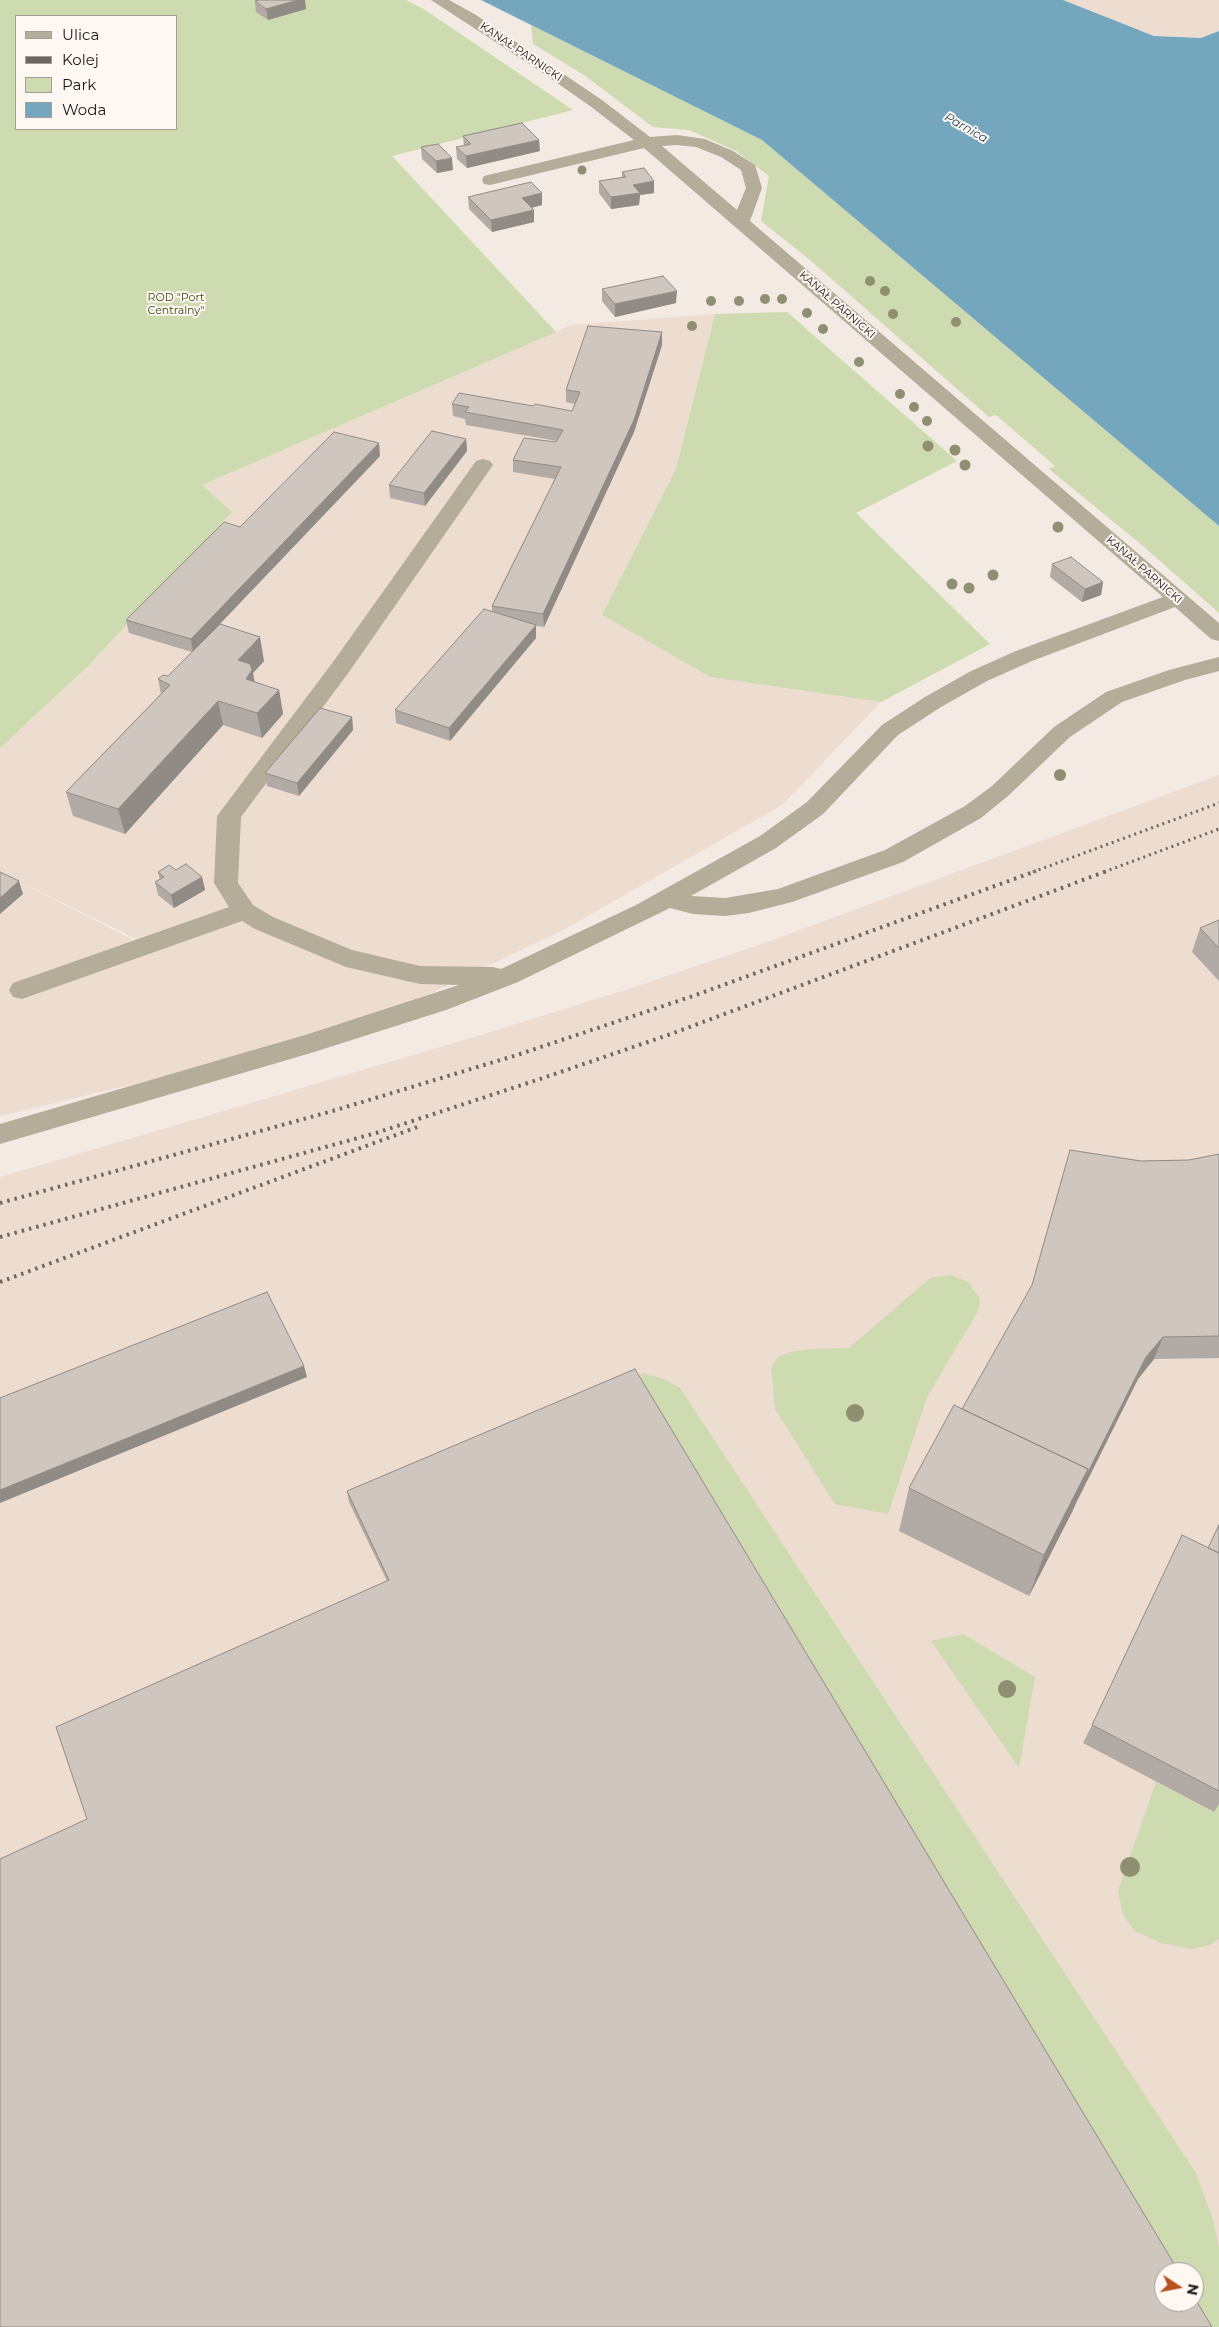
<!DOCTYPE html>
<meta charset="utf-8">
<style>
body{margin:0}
#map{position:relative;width:1219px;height:2327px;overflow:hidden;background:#f3eae3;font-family:Montserrat,sans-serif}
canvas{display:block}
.legend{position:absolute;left:15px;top:15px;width:162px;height:115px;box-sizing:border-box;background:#fff7f2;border:1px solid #a49e9a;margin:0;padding:6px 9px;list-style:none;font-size:15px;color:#1b1815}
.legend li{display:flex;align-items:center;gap:10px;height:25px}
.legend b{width:25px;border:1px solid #a49e9a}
.north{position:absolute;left:1154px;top:2262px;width:50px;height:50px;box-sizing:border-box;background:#fff7f2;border:1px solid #a49e9a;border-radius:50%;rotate:101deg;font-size:14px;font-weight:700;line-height:20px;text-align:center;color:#1b1815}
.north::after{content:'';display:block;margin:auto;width:18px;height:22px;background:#b75221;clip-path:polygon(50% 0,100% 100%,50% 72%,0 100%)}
</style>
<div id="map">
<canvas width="1219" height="2327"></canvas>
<ul class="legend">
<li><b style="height:6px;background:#b4ad99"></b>Ulica</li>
<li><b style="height:6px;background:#6c6762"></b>Kolej</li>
<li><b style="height:14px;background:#cedaaf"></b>Park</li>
<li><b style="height:14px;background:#74a6be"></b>Woda</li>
</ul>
<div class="north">N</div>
</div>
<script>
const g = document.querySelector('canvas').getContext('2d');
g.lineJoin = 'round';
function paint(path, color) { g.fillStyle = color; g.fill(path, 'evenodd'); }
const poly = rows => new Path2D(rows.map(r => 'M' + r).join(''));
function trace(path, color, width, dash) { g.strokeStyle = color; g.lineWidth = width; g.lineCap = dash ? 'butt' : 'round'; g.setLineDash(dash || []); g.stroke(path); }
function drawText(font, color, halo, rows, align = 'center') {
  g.font = font + ' Montserrat,sans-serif'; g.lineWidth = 4; g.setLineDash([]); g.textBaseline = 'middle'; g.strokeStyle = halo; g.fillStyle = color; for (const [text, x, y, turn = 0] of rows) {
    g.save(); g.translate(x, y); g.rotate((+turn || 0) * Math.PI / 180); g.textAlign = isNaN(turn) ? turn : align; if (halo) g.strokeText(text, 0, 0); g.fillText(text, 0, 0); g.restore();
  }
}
const built = poly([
 [1063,0,1219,0,1219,31,1201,38,1154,36],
 [715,314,676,470,602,615,710,677,881,702,782,805,567,928,417,1000,168,1076,0,1116,0,748,88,666,231,513,202,485,571,325],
 [8,876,134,938,155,951],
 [1219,775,1219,2327,0,2327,0,1177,481,1035,631,988,770,941],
 [1164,2272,1194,2272,1194,2302,1164,2302]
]);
const green = poly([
 [0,0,406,0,425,10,573,110,392,156,556,332,202,485,232,512,88,666,0,748],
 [16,16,176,16,176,129,16,129],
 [531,25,762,140,1219,526,1219,613,1143,546,1049,469,1055,466,996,415,989,417,810,260,761,221,769,176,736,151,689,130,653,127,584,75,533,44],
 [787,312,957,461,856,513,990,644,881,702,710,677,602,615,676,469,715,314],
 [950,1275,968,1282,980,1299,978,1311,927,1397,888,1514,835,1504,775,1409,771,1368,778,1357,790,1352,812,1349,849,1348,930,1278],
 [643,1373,664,1379,680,1388,1196,2173,1213,2220,1219,2248,1219,2327,1202,2327,1194,2302,1194,2272,1169,2272,634,1380],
 [963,1634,1035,1677,1019,1768,931,1641],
 [1156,1782,1213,1812,1219,1799,1219,1939,1210,1945,1192,1949,1161,1943,1135,1931,1123,1915,1118,1891]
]);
const water = poly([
 [481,0,1063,0,1154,36,1201,38,1219,31,1219,526,762,140]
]);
const minor = poly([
 [431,0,449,0,476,15,602,100,650,137,677,135,705,139,733,151,755,165,762,188,750,221,1219,623,1219,641,1211,639,1175,607,1032,661,987,681,941,707,898,735,823,814,776,848,691,896,725,898,778,889,885,850,965,806,992,786,1054,727,1106,692,1169,670,1219,657,1219,671,1185,680,1122,702,1070,737,1008,796,981,818,903,862,792,902,749,913,725,916,693,914,670,908,518,982,446,1010,311,1053,0,1144,0,1124,308,1034,459,985,420,984,346,967,255,929,242,921,22,999,13,997,9,990,13,983,229,907,214,883,217,816,333,662,476,461,483,459,490,461,493,465,349,672,241,817,238,883,253,905,273,917,352,950,420,966,493,967,501,969,636,905,760,836,807,802,882,725,925,697,971,671,1016,651,1163,597,644,148,490,185,484,184,482,180,484,176,634,140,590,106,540,71,431,0],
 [677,145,696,147,721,157,741,170,746,188,737,210,662,146,677,145]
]);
const railFar1 = poly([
 [1033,872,1219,803],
 [1104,872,1219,829]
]);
const rail = poly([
 [0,1203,336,1110,517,1055,693,996,1036,871],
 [0,1237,376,1133,546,1077,671,1034,1107,871],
 [0,1282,420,1126]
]);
const trees = [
 [582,170,4.5],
 [870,281,5],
 [885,291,5],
 [765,299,5],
 [782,299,5],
 [711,301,5],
 [739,301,5],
 [807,313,5],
 [893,314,5],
 [956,322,5],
 [692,326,5],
 [823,329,5],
 [859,362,5],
 [900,394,5],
 [914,407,5],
 [927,421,5],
 [928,446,5.5],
 [955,450,5.5],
 [965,465,5.5],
 [1058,527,5.5],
 [993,575,5.5],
 [952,584,5.5],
 [969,588,5.5],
 [1060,775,6],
 [855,1413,9],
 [1007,1689,9],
 [1130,1867,10]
];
const wall = poly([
 [255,1,306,9,268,20,256,12],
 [463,136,540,151,467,168,457,159,456,147,464,146],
 [421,147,453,170,437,173,422,159],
 [622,172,654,181,654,193,640,195,639,205,611,209,599,193,599,181,622,177],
 [542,193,542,205,532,208,534,210,534,222,492,232,469,209,468,197],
 [602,289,676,303,615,317,602,301],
 [662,345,634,432,544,627,536,626,536,638,450,741,396,723,395,710,492,612,492,606,555,479,513,472,513,460,556,442,557,441,466,425,465,419,453,416,452,404,533,406,572,411,575,404,566,402,566,390],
 [466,439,467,451,425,506,390,498,389,485],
 [380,456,220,624,264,661,253,673,254,682,279,690,283,714,262,738,223,725,125,834,73,816,66,792,161,694,158,679,168,676,192,652,129,633,126,620,240,527],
 [1052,564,1103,582,1101,595,1082,602,1050,577],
 [352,717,353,730,299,796,267,786,265,773],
 [176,870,202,877,205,890,174,908,158,895,155,882,160,880,158,872],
 [1219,920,1219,981,1192,952,1200,928],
 [1219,1154,1219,1358,1154,1359,1138,1379,1076,1503,1072,1512,1029,1596,899,1531,909,1488,962,1409,1141,1161,1189,1160],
 [347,1491,1179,2272,87,1819,387,1581,349,1502],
 [1219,1524,1219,1804,1214,1812,1083,1743,1092,1725,1208,1548]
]);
const shadedWall = poly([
 [298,0,305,0,306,9,268,20,266,9],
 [539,140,540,151,467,168,466,156],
 [452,158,453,170,437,173,436,161],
 [654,181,654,193,640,195,639,205,611,209,611,197,633,185],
 [542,193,542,205,522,210,522,198],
 [534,210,534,222,492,232,491,220],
 [677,291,676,303,615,317,615,304],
 [662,332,662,345,634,432,544,627,543,614],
 [466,439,467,451,425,506,424,493],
 [379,443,380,456,193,652,191,639],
 [1103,582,1101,595,1082,602,1085,589],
 [536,625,536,638,450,741,449,728],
 [260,637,264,661,253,673,257,695,250,703,238,660],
 [279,690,283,714,262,738,257,713],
 [218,701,223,725,125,834,118,809],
 [352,717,353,730,299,796,297,783],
 [202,877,205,890,174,908,171,895],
 [19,881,23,894,0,914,0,898],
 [1163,1337,1154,1359,1138,1379,1076,1503,1072,1512,1029,1596,1044,1555,1088,1469,1146,1357],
 [304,1366,307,1377,0,1503,0,1490]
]);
const building = poly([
 [258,0,298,0,266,9,255,1,258,0],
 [522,123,539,140,466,156,456,147,471,144,463,136,522,123],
 [438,144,452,158,436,161,421,147,438,144],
 [644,168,654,181,633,185,640,193,611,197,599,181,626,177,622,172,644,168],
 [531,182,542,193,522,198,534,210,491,220,468,197,531,182],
 [663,276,677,291,615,304,602,289,663,276],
 [588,326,662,332,634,420,543,614,492,606,561,467,513,460,524,438,556,442,563,430,465,412,469,407,452,404,459,393,533,406,535,404,572,411,580,392,566,390,588,326],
 [432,431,466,439,424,493,389,485,432,431],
 [334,432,379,443,191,639,126,620,224,522,240,527,334,432],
 [1071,557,1103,582,1085,589,1052,564,1071,557],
 [484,609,536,625,449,728,395,710,484,609],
 [220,624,260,637,238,660,250,664,252,670,246,679,279,690,257,713,218,701,118,809,66,792,170,685,158,679,163,675,168,676,220,624],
 [320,708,352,717,297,783,265,773,320,708],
 [186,864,202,877,171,895,155,882,164,877,158,872,169,865,176,870,186,864],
 [0,872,19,881,0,898,0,872],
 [1219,920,1219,948,1200,928,1219,920],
 [1070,1150,1141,1161,1189,1160,1219,1154,1219,1336,1163,1337,1146,1357,1083,1482,1088,1469,962,1409,1032,1285,1070,1150],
 [267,1292,304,1366,0,1490,0,1398,267,1292],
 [635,1369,1179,2272,1164,2272,1164,2302,1194,2302,1194,2297,1212,2327,0,2327,0,1859,87,1819,56,1727,389,1580,347,1491,635,1369],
 [954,1405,1088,1469,1044,1555,909,1488,954,1405],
 [1219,1525,1219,1553,1208,1548,1219,1525],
 [1182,1535,1219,1553,1219,1791,1092,1725,1182,1535]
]);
const farStreetnames = [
 ["KANAŁ PARNICKI",521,52,34],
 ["KANAŁ PARNICKI",837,305,41],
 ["KANAŁ PARNICKI",1144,570,41]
];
const farParknames = [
 ["ROD \"Port",176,298],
 ["Centralny\"",176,311]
];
const farWaternames = [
 ["Parnica",966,128,30]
];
paint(built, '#edddd1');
paint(green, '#cedaaf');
paint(water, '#74a6be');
paint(minor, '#b4ad99');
trace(railFar1, '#6c6762', 3, [2, 4]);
trace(rail, '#6c6762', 4, [2.5, 5]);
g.fillStyle = '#8e9071';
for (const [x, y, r] of trees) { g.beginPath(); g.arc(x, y, r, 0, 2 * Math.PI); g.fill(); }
paint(wall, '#b2aaa4');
paint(shadedWall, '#918b86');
paint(building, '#cfc6bf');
trace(building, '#918b86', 1);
drawText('11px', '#1b1815', '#fff7f2', farStreetnames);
drawText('11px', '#3c4714', '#fff7f2', farParknames);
drawText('italic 12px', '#143f52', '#fff7f2', farWaternames);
</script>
